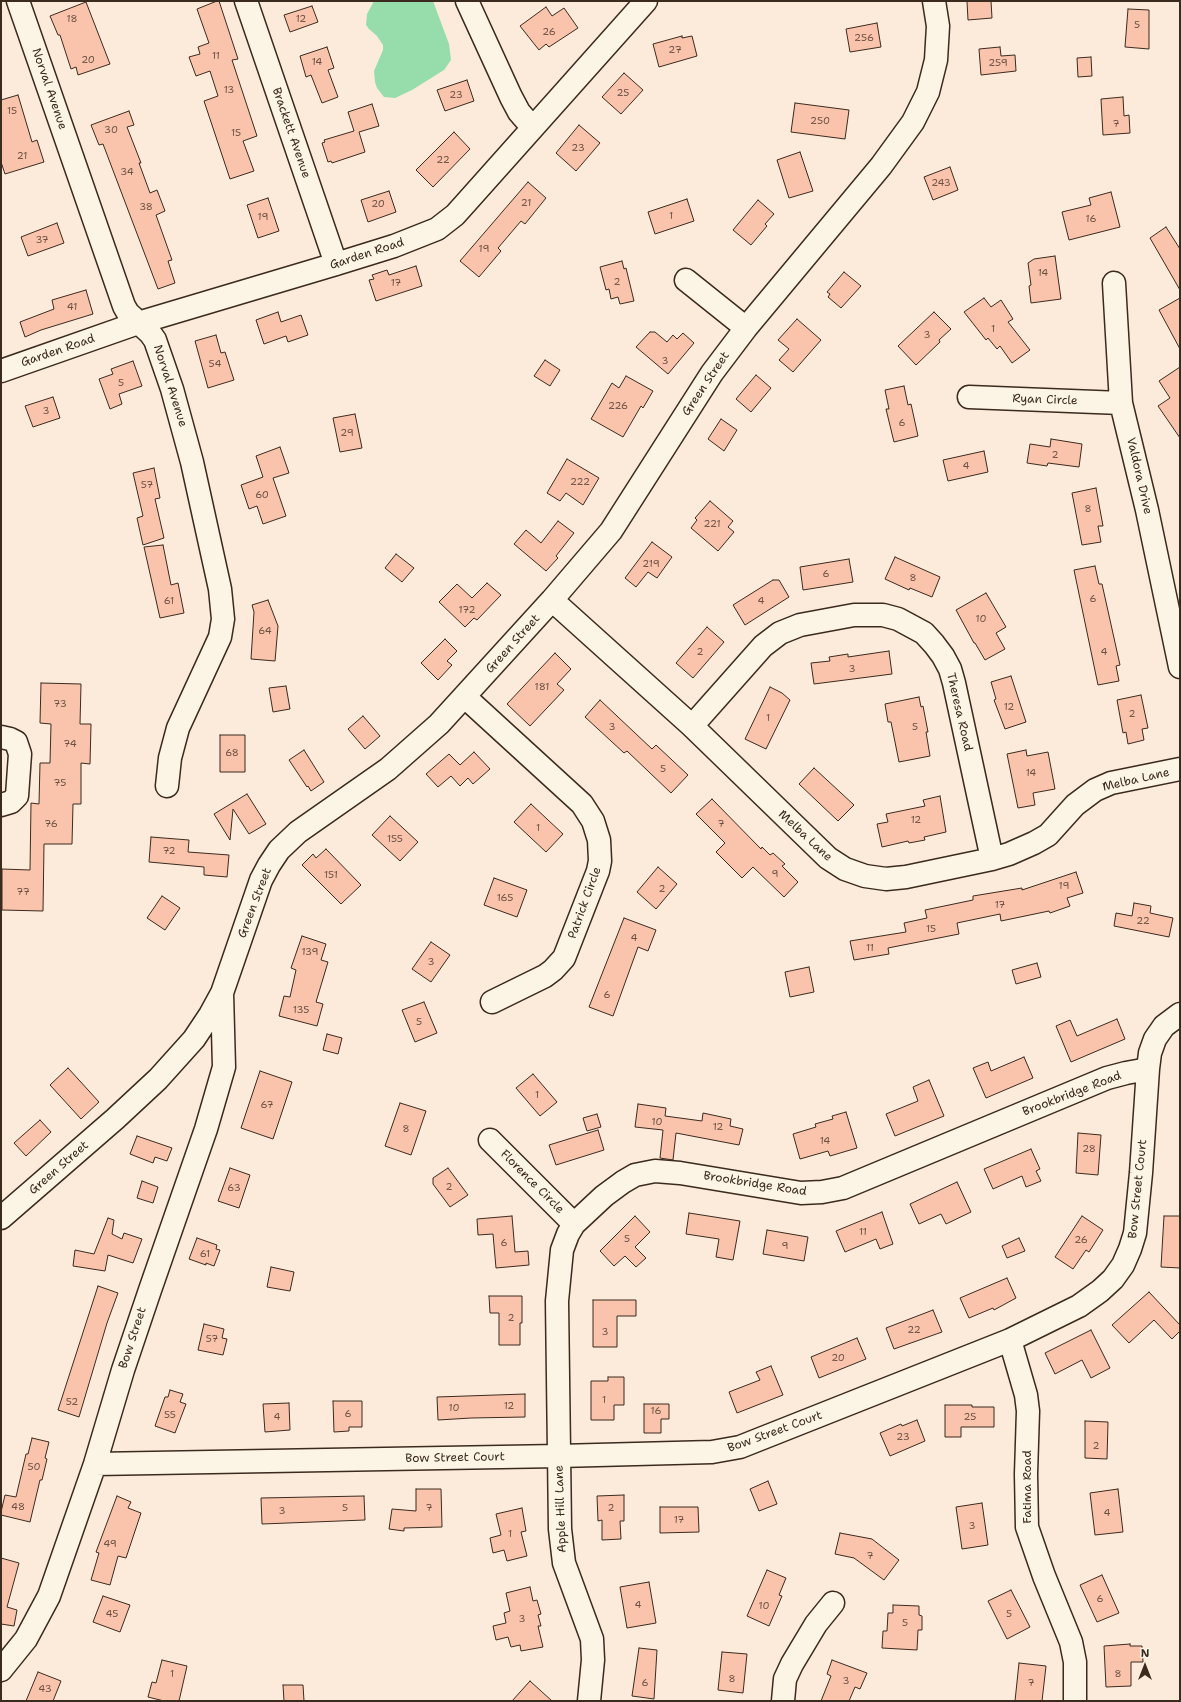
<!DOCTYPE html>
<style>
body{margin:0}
#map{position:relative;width:1181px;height:1702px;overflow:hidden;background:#fcebda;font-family:"Shantell Sans",sans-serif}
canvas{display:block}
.frame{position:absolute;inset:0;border:2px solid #3b2a1e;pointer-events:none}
.north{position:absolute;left:1125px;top:1646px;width:40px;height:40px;-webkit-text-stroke:3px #fcf5e5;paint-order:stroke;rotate:0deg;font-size:11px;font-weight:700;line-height:16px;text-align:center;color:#3b2a1e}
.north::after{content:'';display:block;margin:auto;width:14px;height:18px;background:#3b2a1e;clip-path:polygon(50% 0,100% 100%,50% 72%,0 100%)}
</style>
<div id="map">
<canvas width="1181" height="1702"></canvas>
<div class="frame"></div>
<div class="north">N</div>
</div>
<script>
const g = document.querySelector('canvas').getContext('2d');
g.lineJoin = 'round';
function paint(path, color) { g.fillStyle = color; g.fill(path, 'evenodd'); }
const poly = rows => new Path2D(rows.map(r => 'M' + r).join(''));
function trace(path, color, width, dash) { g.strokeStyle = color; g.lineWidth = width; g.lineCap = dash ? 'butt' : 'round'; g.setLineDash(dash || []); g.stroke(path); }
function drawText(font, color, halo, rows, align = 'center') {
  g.font = font + ' "Shantell Sans",sans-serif'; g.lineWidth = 3.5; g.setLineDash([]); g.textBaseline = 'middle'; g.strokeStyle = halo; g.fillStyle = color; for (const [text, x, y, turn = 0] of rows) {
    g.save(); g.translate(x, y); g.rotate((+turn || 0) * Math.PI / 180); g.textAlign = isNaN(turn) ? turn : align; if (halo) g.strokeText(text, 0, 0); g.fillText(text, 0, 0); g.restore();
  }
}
const green = poly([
 [374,1,433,1,449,44,451,60,444,70,412,90,395,98,384,97,377,88,375,82,374,71,383,50,383,45,377,36,369,29,366,25,367,14]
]);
const building = poly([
 [217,1,219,1,238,59,232,60,257,136,243,141,254,171,230,179,204,101,218,96,210,71,196,76,189,57,200,54,198,47,209,43,197,9,217,1],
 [967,1,991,1,992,18,968,20,967,1],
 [86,2,110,64,78,75,76,67,71,69,60,35,58,35,50,16,86,2],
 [312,6,318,22,290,32,284,15,312,6],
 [546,7,552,16,564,8,578,28,549,47,546,44,539,50,520,26,546,7],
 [1128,9,1149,10,1149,49,1125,47,1128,9],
 [877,23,881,47,850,52,846,29,877,23],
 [682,36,682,38,692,36,697,56,659,67,653,44,682,36],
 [327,47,334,68,328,70,338,97,322,103,311,75,306,77,300,56,327,47],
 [1000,47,1001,56,1015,55,1016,71,981,75,979,49,1000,47],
 [1091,57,1092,76,1078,77,1077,58,1091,57],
 [624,73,643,90,621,114,602,97,624,73],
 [467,80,474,101,445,111,437,90,467,80],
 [18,95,32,142,37,140,44,162,5,174,1,162,1,100,18,95],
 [1123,97,1124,116,1129,115,1130,133,1103,135,1101,99,1123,97],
 [795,103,849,110,845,139,791,132,795,103],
 [372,104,379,126,359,132,365,152,332,163,331,161,328,162,322,143,325,142,324,140,354,131,348,112,372,104],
 [129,111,134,125,127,127,141,163,139,163,150,193,157,190,165,211,156,215,172,260,168,261,175,283,158,289,103,144,99,145,91,125,129,111],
 [579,125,600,143,576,171,556,153,579,125],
 [454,132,470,149,433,187,416,170,454,132],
 [800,152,813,191,789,198,777,160,800,152],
 [950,167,958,190,933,200,924,177,950,167],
 [528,182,546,198,525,224,521,221,498,248,501,251,479,277,460,261,528,182],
 [389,191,396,212,368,222,361,200,389,191],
 [1111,192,1120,227,1069,240,1062,212,1091,205,1089,198,1111,192],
 [268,198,279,231,258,238,247,205,268,198],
 [687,199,694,221,655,234,648,212,687,199],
 [758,200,774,214,765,224,767,226,751,245,733,230,758,200],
 [57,223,64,243,28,256,21,237,57,223],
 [1166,227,1180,249,1180,290,1150,238,1166,227],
 [1055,256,1061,299,1031,303,1029,286,1031,285,1028,263,1034,259,1055,256],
 [622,261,624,269,626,268,634,301,620,304,618,297,611,299,609,289,606,290,600,267,622,261],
 [416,266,422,286,376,301,369,280,374,279,372,275,387,270,389,275,416,266],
 [844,272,861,286,841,308,828,297,830,294,827,292,844,272],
 [86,290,93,314,41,330,25,337,20,322,54,309,52,300,86,290],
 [984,298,991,307,1001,300,1013,319,1008,322,1030,350,1012,363,1000,346,997,349,988,338,986,340,964,312,984,298],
 [1180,298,1180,349,1159,310,1180,298],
 [278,312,281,322,301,315,308,335,288,342,286,336,264,344,256,320,278,312],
 [934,312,951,329,939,340,940,342,916,365,898,346,934,312],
 [797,319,821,340,793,372,779,360,789,349,778,340,797,319],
 [650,332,655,332,667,342,673,335,677,339,683,333,694,343,668,374,636,347,650,332],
 [216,335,221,353,225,352,234,380,208,388,195,341,216,335],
 [545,360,560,370,550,386,534,376,545,360],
 [133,361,142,386,119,394,122,404,110,409,99,379,113,374,111,369,133,361],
 [1180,367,1180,438,1158,406,1170,398,1159,381,1180,367],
 [756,375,771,388,751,412,736,399,756,375],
 [626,376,653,391,643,408,641,406,623,437,591,419,612,383,619,388,626,376],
 [904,386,908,405,911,404,918,436,894,442,886,409,889,409,885,390,904,386],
 [53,397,60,418,33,427,25,406,53,397],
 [355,414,362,448,340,452,333,418,355,414],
 [721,419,737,430,724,451,708,439,721,419],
 [1051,439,1082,444,1079,467,1048,463,1047,466,1027,463,1030,444,1050,447,1051,439],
 [280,447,289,473,273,478,286,516,263,524,257,506,249,509,241,485,263,477,256,456,280,447],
 [984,451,988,472,948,481,943,460,984,451],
 [567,459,599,478,583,505,566,493,560,501,547,493,567,459],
 [154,468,160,498,155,499,164,538,143,545,137,518,143,516,133,473,154,468],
 [1096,488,1103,526,1098,526,1101,542,1082,545,1072,493,1096,488],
 [710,501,733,521,728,527,734,532,718,551,691,528,697,520,695,518,710,501],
 [558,521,574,533,556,556,558,558,546,571,514,544,526,530,541,543,558,521],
 [652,542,672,557,657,578,648,572,636,587,625,578,652,542],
 [163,545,171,585,178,583,184,613,160,618,144,547,163,545],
 [396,554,414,568,402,582,385,568,396,554],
 [895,557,940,577,932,597,910,588,909,590,885,579,895,557],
 [849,559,853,582,803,590,800,567,849,559],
 [1095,566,1099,584,1102,584,1120,665,1116,666,1119,681,1098,685,1074,570,1095,566],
 [773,580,779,580,789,597,745,625,733,605,773,580],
 [487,583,501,595,477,620,474,618,465,627,439,602,457,584,472,598,487,583],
 [986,593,1006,627,996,633,1005,649,985,660,975,643,974,643,956,610,986,593],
 [268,600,278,626,275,661,251,659,254,612,252,605,268,600],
 [707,627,724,642,693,678,676,663,707,627],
 [445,639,457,651,447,661,452,665,438,680,421,663,445,639],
 [889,651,892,674,814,684,811,663,830,661,829,657,848,654,848,657,889,651],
 [555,653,571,669,557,684,564,690,530,726,507,704,555,653],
 [1011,676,1026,722,1005,729,994,700,996,699,991,682,1011,676],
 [41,683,81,684,80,724,91,724,90,764,81,763,81,804,73,804,72,844,44,844,43,911,2,910,2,869,30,870,31,803,39,804,40,763,50,763,51,724,40,723,41,683],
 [286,686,290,709,273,712,269,688,286,686],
 [770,687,782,693,790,700,766,749,745,739,770,687],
 [1141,695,1148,728,1142,729,1144,740,1128,744,1126,732,1123,733,1117,700,1141,695],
 [919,697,921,707,923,706,928,732,926,732,930,756,899,762,891,722,888,722,885,704,919,697],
 [600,700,652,749,656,745,688,775,671,793,627,751,624,753,585,717,600,700],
 [363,716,380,736,365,749,348,729,363,716],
 [220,735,245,735,245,772,220,772,220,735],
 [304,750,324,782,311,791,308,786,307,787,289,760,304,750],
 [1026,750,1027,756,1048,752,1055,789,1033,793,1035,805,1018,808,1007,754,1026,750],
 [474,752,490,769,473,784,468,778,460,786,451,776,438,787,426,774,449,754,460,765,474,752],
 [814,768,854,805,838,821,799,784,814,768],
 [247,794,266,824,249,834,233,809,230,840,214,814,247,794],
 [940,796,946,832,924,837,925,840,909,843,908,841,882,847,877,824,888,822,886,814,925,806,923,800,940,796],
 [712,799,761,849,762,847,770,855,773,853,785,864,782,866,798,882,784,897,753,867,742,878,716,852,725,843,696,814,712,799],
 [531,804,563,834,546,852,514,822,531,804],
 [390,816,418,842,400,861,372,835,390,816],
 [151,837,189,840,188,852,229,855,227,877,204,875,204,867,149,862,151,837],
 [326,849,361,885,341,904,302,865,313,854,316,858,326,849],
 [658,867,677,884,656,909,637,892,658,867],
 [1076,872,1083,893,1067,898,1070,906,1050,913,1049,911,1001,921,1000,914,957,923,959,934,888,948,889,954,854,960,850,941,906,932,904,923,927,918,925,910,973,900,973,896,1022,888,1022,890,1076,872],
 [494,878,527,890,517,917,484,905,494,878],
 [162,896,180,908,165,930,147,918,162,896],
 [1134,903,1151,906,1150,913,1173,918,1169,937,1114,926,1116,913,1132,916,1134,903],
 [624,918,656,930,648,951,638,947,613,1016,589,1007,624,918],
 [302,936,326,944,321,960,328,962,316,1002,323,1004,317,1026,279,1016,284,996,290,997,296,970,291,968,302,936],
 [431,942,450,955,431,982,412,969,431,942],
 [1037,963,1041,977,1016,984,1012,970,1037,963],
 [809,967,814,992,790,997,785,972,809,967],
 [424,1002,437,1033,415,1042,402,1010,424,1002],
 [1117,1019,1125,1039,1071,1062,1056,1026,1070,1020,1077,1036,1117,1019],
 [327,1034,342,1038,338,1054,323,1050,327,1034],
 [1024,1057,1033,1078,986,1098,973,1068,988,1062,991,1071,1024,1057],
 [68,1068,99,1102,81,1119,50,1085,68,1068],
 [260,1071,292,1082,273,1139,241,1128,260,1071],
 [533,1074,557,1102,540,1116,516,1088,533,1074],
 [929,1080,944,1116,895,1136,886,1114,918,1101,913,1087,929,1080],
 [400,1103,426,1111,411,1155,385,1146,400,1103],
 [638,1104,666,1108,665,1116,702,1121,703,1113,731,1119,730,1126,743,1129,739,1145,676,1133,673,1160,660,1158,663,1130,635,1127,638,1104],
 [846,1112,857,1148,830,1156,828,1151,800,1159,793,1134,816,1127,815,1124,833,1119,832,1116,846,1112],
 [597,1114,601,1127,587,1131,583,1118,597,1114],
 [40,1120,51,1132,26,1156,14,1143,40,1120],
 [598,1130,604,1150,556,1165,549,1145,598,1130],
 [1078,1133,1101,1135,1098,1175,1076,1173,1078,1133],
 [137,1136,172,1148,167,1161,155,1157,153,1163,130,1154,137,1136],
 [1031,1149,1040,1169,1036,1171,1041,1181,1026,1187,1022,1176,993,1189,984,1169,1031,1149],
 [230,1168,250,1175,239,1208,218,1201,230,1168],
 [448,1168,468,1195,450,1207,433,1184,433,1178,448,1168],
 [142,1181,158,1187,153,1203,137,1198,142,1181],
 [957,1182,971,1212,946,1224,941,1214,919,1224,910,1204,957,1182],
 [882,1212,893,1244,880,1249,876,1239,845,1252,836,1231,882,1212],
 [689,1213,740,1221,733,1260,716,1257,719,1239,686,1234,689,1213],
 [512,1216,515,1252,528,1251,529,1265,496,1268,493,1234,478,1235,477,1219,512,1216],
 [635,1216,650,1232,635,1247,646,1258,636,1267,625,1256,614,1266,600,1251,635,1216],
 [1082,1216,1103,1230,1089,1252,1086,1250,1073,1269,1055,1257,1082,1216],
 [1164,1216,1180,1216,1180,1268,1161,1267,1164,1216],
 [108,1218,114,1220,112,1234,122,1239,124,1233,142,1239,133,1263,108,1255,105,1271,73,1266,75,1250,94,1254,108,1218],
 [767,1230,808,1237,804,1261,763,1254,767,1230],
 [197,1238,217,1245,216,1249,220,1250,214,1266,206,1263,206,1265,189,1259,197,1238],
 [1019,1238,1025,1251,1007,1258,1002,1246,1019,1238],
 [271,1267,294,1272,290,1291,267,1287,271,1267],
 [1007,1278,1016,1298,994,1310,993,1308,969,1318,960,1298,1007,1278],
 [98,1286,118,1293,107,1323,79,1417,58,1410,98,1286],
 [1149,1292,1180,1325,1180,1331,1172,1339,1154,1320,1129,1343,1112,1325,1149,1292],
 [489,1296,522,1296,522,1323,520,1323,520,1345,499,1345,499,1313,490,1313,489,1296],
 [593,1300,636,1300,636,1316,617,1316,617,1347,593,1347,593,1300],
 [933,1310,942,1332,894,1349,886,1328,933,1310],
 [204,1324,224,1329,222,1338,227,1339,223,1355,198,1350,204,1324],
 [1091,1330,1110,1368,1091,1378,1082,1360,1055,1374,1045,1353,1091,1330],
 [857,1338,866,1359,819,1378,811,1357,857,1338],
 [771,1366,783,1395,737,1413,729,1392,760,1380,756,1372,771,1366],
 [608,1377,624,1377,624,1405,614,1405,614,1420,591,1420,591,1381,608,1381,608,1377],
 [170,1390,183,1394,180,1402,186,1404,175,1433,155,1426,165,1397,168,1397,170,1390],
 [525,1394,525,1417,471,1418,438,1420,437,1397,525,1394],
 [333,1401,362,1401,362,1427,349,1427,349,1431,334,1432,333,1401],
 [289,1403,290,1430,265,1432,263,1404,289,1403],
 [644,1404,669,1404,669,1419,661,1419,661,1433,644,1433,644,1404],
 [945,1405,972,1405,972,1407,994,1407,994,1427,961,1427,961,1437,945,1437,945,1405],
 [917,1420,925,1441,890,1456,880,1433,901,1424,902,1426,917,1420],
 [1085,1421,1108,1422,1107,1459,1085,1458,1085,1421],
 [32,1438,49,1442,45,1458,47,1459,42,1480,40,1480,30,1522,1,1515,1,1512,5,1495,16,1497,26,1454,28,1454,32,1438],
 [768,1481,777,1504,759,1511,750,1489,768,1481],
 [416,1489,441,1489,442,1527,404,1528,404,1531,389,1529,392,1509,416,1511,416,1489],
 [1118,1489,1123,1532,1095,1535,1090,1493,1118,1489],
 [624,1495,624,1521,620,1521,621,1539,602,1540,602,1520,598,1521,597,1496,624,1495],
 [117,1496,131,1502,128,1508,141,1513,126,1558,118,1556,110,1585,91,1580,99,1553,96,1552,117,1496],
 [364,1496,365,1520,262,1524,261,1498,364,1496],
 [982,1503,988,1545,962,1549,956,1507,982,1503],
 [660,1507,698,1507,699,1532,660,1533,660,1507],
 [522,1508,526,1531,521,1532,527,1556,507,1561,504,1550,493,1553,490,1538,501,1535,496,1514,522,1508],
 [840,1533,872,1539,899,1560,884,1580,854,1558,835,1554,840,1533],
 [1,1558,19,1563,7,1607,17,1610,14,1626,1,1624,1,1558],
 [767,1570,786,1578,779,1595,782,1596,769,1626,747,1616,767,1570],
 [1102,1575,1119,1613,1097,1622,1080,1585,1102,1575],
 [649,1582,656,1623,627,1628,620,1587,649,1582],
 [530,1587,533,1601,537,1600,541,1614,538,1615,541,1626,538,1626,543,1647,521,1651,520,1645,511,1647,508,1637,496,1640,493,1626,506,1623,504,1613,510,1611,506,1593,530,1587],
 [1011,1590,1030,1627,1007,1639,988,1601,1011,1590],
 [103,1596,130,1605,120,1632,93,1622,103,1596],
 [893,1605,919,1606,919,1615,922,1616,922,1630,918,1630,917,1650,882,1648,883,1631,887,1631,888,1613,893,1613,893,1605],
 [1130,1644,1130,1646,1142,1646,1143,1662,1131,1662,1131,1686,1106,1687,1104,1646,1130,1644],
 [639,1648,657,1650,654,1699,632,1696,639,1648],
 [722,1652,747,1654,743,1693,718,1690,722,1652],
 [162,1660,187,1666,179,1701,164,1701,148,1697,152,1682,156,1683,162,1660],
 [832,1660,867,1673,860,1689,855,1687,849,1701,821,1701,831,1676,827,1674,832,1660],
 [1019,1663,1046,1666,1042,1701,1015,1701,1019,1663],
 [38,1672,61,1681,53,1701,26,1701,38,1672],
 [530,1681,552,1701,512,1701,530,1681],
 [283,1685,303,1685,304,1701,284,1701,283,1685]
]);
const minor = poly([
 [18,1,124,306,128,313,150,333,155,340,172,389,192,462,220,589,223,619,220,637,178,728,170,758,167,786],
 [246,1,336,264],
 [467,1,511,97,519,112,532,127],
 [686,280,746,328],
 [1114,283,1121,403,1147,510,1180,667],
 [1,371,138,323,336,264,394,246,437,229,455,215,464,205,646,1],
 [969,397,1121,403],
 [552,600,692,726,828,858,845,869,865,876,886,879,906,877,992,859,1009,854,1034,843,1048,835,1075,805,1095,790,1111,783,1180,769],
 [465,697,582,804,593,821,599,840,600,861,598,871,564,958,553,970,545,976,492,1002],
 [692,726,763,646,780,633,800,625,854,615,883,615,898,619,924,633,934,644,943,656,950,669,954,683,992,859],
 [1,737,10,739,16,742,20,754,17,796,11,802,1,805],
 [490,1140,574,1224],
 [1,1218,115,1119,158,1079,194,1039,210,1015,222,993,261,880,269,865,279,850,298,832,388,769,439,724,552,600,611,531,712,373,746,328,881,166,913,122,928,92,936,60,938,26,934,1],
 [1010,1340,1026,1395,1028,1411,1026,1474,1027,1527,1044,1576,1071,1642,1075,1662,1075,1701],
 [95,1464,559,1456,712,1452,740,1447,1010,1340,1079,1306,1100,1291,1113,1279,1123,1265,1130,1249,1135,1233,1141,1173,1148,1069],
 [1,1670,26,1639,49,1596,95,1464,123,1370,150,1290,206,1129,224,1067,222,993],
 [589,1701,593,1660,592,1639,564,1563,560,1529,557,1301,562,1250,568,1234,574,1224,604,1196,623,1182,635,1175,655,1171,680,1173,801,1193,822,1192,843,1188,1107,1078,1126,1073,1148,1069,1150,1053,1155,1039,1164,1026,1180,1014],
 [783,1701,785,1679,792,1664,816,1624,833,1603]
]);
const numberNames = [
 ["18",72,19],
 ["12",301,19],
 ["5",1137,25],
 ["26",549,32],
 ["256",864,38],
 ["27",675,50],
 ["11",216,56],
 ["20",88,60],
 ["14",317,62],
 ["259",998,63],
 ["13",229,90],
 ["25",623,93],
 ["23",456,95],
 ["15",12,111],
 ["250",820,121],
 ["7",1116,124],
 ["30",111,130],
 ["15",236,133],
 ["23",578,148],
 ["21",22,156],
 ["22",443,160],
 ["34",127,172],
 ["243",941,183],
 ["21",526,203],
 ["20",378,204],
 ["38",146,207],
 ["1",671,216],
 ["19",263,217],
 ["16",1091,219],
 ["37",42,240],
 ["19",484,249],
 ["14",1043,273],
 ["2",617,282],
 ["17",396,283],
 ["41",72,307],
 ["1",993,329],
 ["3",927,335],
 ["3",665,361],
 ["54",215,364],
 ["5",121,383],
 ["226",618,406],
 ["3",46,411],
 ["6",902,423],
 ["29",347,433],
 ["2",1055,455],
 ["4",966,466],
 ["222",580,482],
 ["57",147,485],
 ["60",262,495],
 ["8",1088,509],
 ["221",712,524],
 ["219",651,564],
 ["6",826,574],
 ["8",913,578],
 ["6",1093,599],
 ["61",169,601],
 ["4",761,601],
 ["172",467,610],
 ["10",981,619],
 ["64",265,631],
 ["2",700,652],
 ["4",1104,652],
 ["3",852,669],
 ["181",542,687],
 ["73",60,704],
 ["12",1009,707],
 ["2",1132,714],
 ["1",768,718],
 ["3",612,727],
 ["5",915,727],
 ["74",70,744],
 ["68",232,753],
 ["5",663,769],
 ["14",1031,773],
 ["75",60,783],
 ["12",916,820],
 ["76",51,824],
 ["7",721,824],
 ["1",538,828],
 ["155",395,839],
 ["72",169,851],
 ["9",775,874],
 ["151",331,875],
 ["19",1064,886],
 ["2",662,889],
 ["77",23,892],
 ["165",505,898],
 ["17",1000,905],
 ["22",1143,921],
 ["15",931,929],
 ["4",634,938],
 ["11",870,948],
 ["139",310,952],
 ["3",431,962],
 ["6",607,995],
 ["135",301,1010],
 ["5",419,1022],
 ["1",537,1095],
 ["67",267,1105],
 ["10",657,1122],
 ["12",718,1127],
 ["8",406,1129],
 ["14",825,1141],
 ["28",1089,1149],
 ["2",449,1187],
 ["63",234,1188],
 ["11",863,1232],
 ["5",627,1239],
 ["26",1081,1240],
 ["6",504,1243],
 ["9",785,1246],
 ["61",205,1254],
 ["2",511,1318],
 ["22",914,1330],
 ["3",605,1332],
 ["57",212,1339],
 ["20",838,1358],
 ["1",604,1400],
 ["52",72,1402],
 ["12",509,1406],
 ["10",454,1408],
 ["16",656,1411],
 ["6",348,1414],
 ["55",170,1415],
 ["4",277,1417],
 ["25",970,1417],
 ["23",903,1437],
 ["2",1096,1446],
 ["50",34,1467],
 ["48",18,1507],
 ["5",345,1508],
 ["7",429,1508],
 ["2",611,1508],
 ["3",282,1511],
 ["4",1107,1513],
 ["17",679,1520],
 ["3",972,1526],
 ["1",510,1534],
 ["49",110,1544],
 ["7",870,1556],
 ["6",1100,1599],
 ["4",638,1605],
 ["10",764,1606],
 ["45",112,1614],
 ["5",1009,1614],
 ["3",522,1619],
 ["5",905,1623],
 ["1",172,1674],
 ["8",1118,1674],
 ["8",732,1679],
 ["3",846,1681],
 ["6",645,1683],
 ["7",1031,1683],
 ["43",45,1689]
];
const streetNames = [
 ["Norval Avenue",49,89,71],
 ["Brackett Avenue",291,133,71],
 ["Garden Road",367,254,-18],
 ["Garden Road",58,351,-19],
 ["Green Street",706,384,-56],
 ["Norval Avenue",170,386,72],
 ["Ryan Circle",1045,400,2],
 ["Valdora Drive",1139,476,77],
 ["Green Street",513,644,-48],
 ["Theresa Road",959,712,77],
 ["Melba Lane",1136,780,-13],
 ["Melba Lane",805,836,43],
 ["Green Street",255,903,-69],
 ["Patrick Circle",585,903,-70],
 ["Brookbridge Road",1072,1094,-21],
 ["Green Street",59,1168,-41],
 ["Florence Circle",532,1182,45],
 ["Brookbridge Road",755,1184,9],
 ["Bow Street Court",1138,1189,-84],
 ["Bow Street",133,1338,-72],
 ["Bow Street Court",775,1432,-20],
 ["Bow Street Court",455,1458,-1],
 ["Fatima Road",1028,1487,-90],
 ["Apple Hill Lane",561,1509,-92]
];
paint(green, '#96ddab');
paint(building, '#fac4ac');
trace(building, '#3b2a1e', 1);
trace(minor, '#3b2a1e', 25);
trace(minor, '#fcf5e5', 22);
drawText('10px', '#6b5042', null, numberNames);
drawText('12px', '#3b2a1e', '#fcf5e5', streetNames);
</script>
